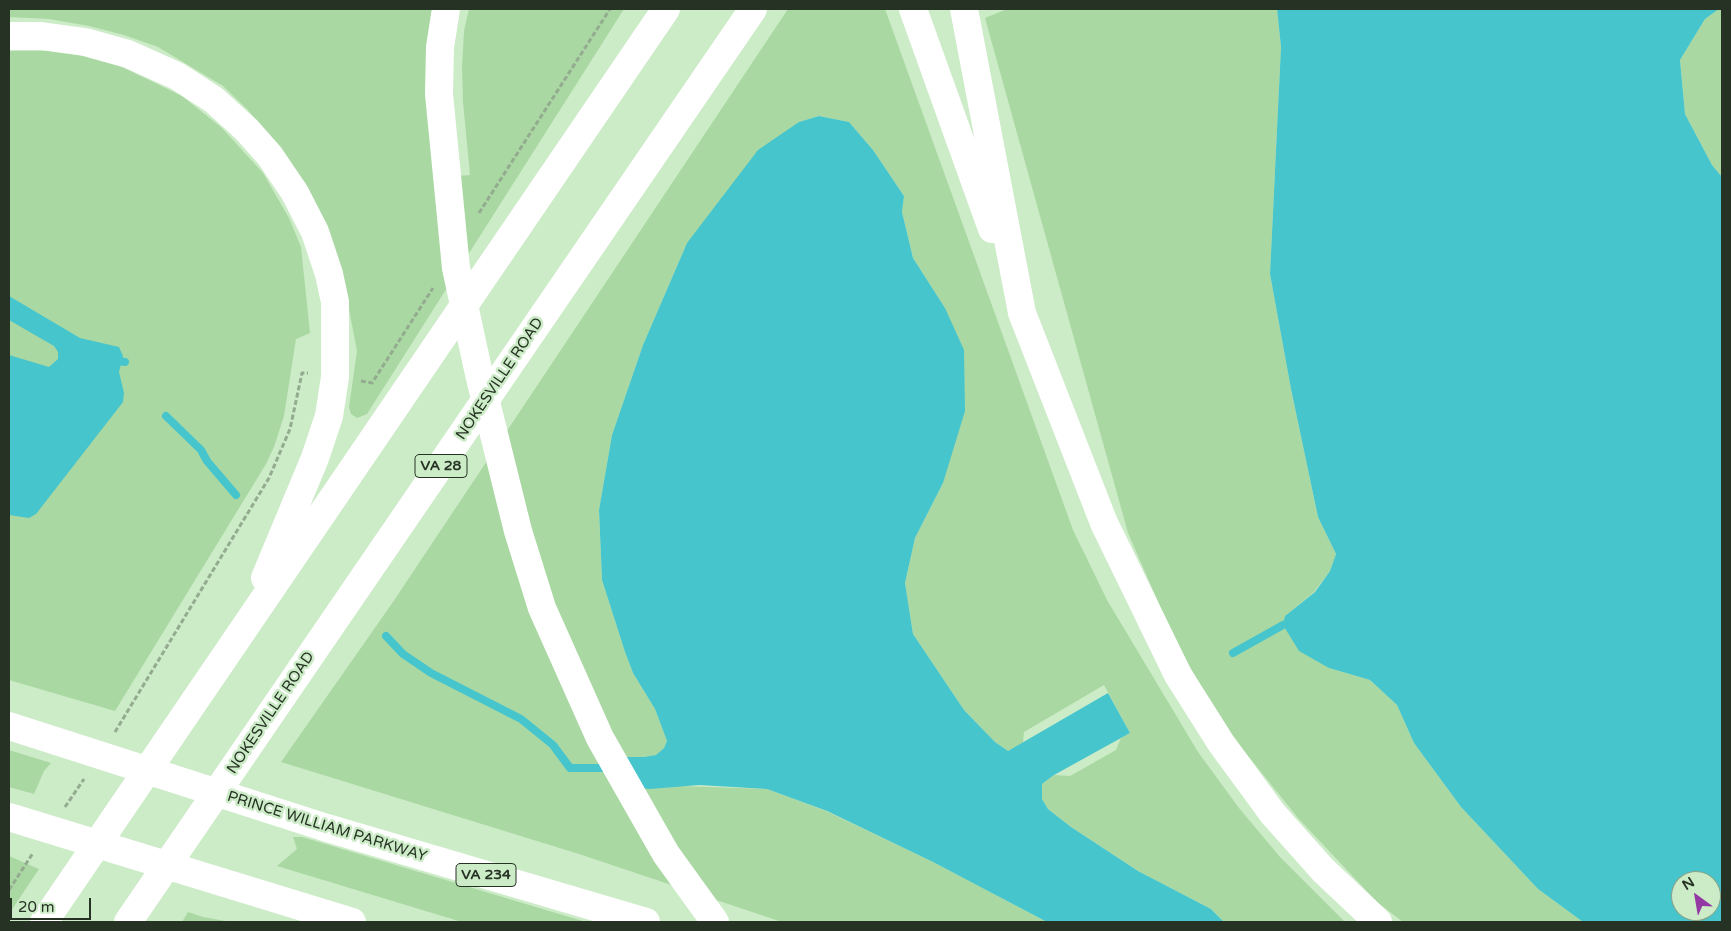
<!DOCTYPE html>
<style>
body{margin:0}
#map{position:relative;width:1731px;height:931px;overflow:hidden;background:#ccebc7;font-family:"Varela Round",sans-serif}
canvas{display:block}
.frame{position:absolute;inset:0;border:10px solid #263224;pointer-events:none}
.north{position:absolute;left:1671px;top:871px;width:50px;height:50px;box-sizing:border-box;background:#ccebc7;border:1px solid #8aa186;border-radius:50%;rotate:328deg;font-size:14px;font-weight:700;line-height:20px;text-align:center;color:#263224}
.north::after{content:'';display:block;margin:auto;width:18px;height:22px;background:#9439a4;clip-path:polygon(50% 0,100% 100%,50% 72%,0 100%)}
.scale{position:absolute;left:10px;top:898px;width:81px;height:22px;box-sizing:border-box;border:2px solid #263224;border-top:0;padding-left:6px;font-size:15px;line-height:18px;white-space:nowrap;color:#263224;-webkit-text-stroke:4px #ccebc7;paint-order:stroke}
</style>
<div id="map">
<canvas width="1731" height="931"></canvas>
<div class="frame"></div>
<div class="north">N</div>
<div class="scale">20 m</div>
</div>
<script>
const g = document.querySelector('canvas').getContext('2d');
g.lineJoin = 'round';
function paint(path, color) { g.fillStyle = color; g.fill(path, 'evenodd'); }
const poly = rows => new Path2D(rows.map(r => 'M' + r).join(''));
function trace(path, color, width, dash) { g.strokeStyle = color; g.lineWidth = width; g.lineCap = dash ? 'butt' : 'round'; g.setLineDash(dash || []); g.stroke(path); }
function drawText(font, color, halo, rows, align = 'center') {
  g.font = font + ' "Varela Round",sans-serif'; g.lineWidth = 5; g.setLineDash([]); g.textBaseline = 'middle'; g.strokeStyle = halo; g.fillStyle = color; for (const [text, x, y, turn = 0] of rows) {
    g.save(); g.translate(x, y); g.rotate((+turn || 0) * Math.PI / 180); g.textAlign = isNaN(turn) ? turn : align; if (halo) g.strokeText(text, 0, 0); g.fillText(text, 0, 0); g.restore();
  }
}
const green = poly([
 [9,9,434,9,434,178,470,175,463,102,462,68,464,31,469,9,624,9,367,414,357,418,351,414,349,407,357,351,343,278,331,236,306,184,276,143,247,109,223,86,158,47,124,35,89,26,49,19,9,17],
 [788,9,885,9,1073,530,1107,600,1198,752,1239,808,1280,857,1345,922,1224,922,1211,909,1138,871,1071,827,1048,809,1042,799,1041,790,1042,784,1054,775,1070,776,1116,750,1121,738,1130,733,1104,685,1024,732,1023,743,1008,751,995,742,964,710,913,634,905,583,915,538,943,483,945,308,913,258,902,212,904,196,873,150,849,122,819,116,799,122,687,243,643,345,612,435,599,510,602,580,625,652,633,673,655,709,667,741,664,748,656,755,643,757,595,757,681,786,767,789,826,811,933,862,1047,922,782,922,579,854,281,762,393,602],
 [1007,9,1277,9,1281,47,1270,274,1291,389,1318,517,1336,554,1330,571,1314,592,1285,616,1329,668,1370,680,1397,705,1414,743,1461,807,1538,889,1583,922,1403,922,1377,902,1298,818,1220,721,1173,636,1128,533,985,18],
 [1719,9,1722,9,1722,177,1712,165,1685,114,1680,60,1705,19],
 [9,51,48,51,84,56,118,65,182,96,222,128,263,173,289,218,301,247,310,333,296,339,284,416,274,447,266,464,115,711,9,680],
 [9,750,51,763,44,771,34,794,9,787],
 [293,837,302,837,586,922,462,922,277,866,297,849],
 [9,856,39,869,9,914],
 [188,912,203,917,231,922,182,922]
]);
const water = poly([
 [1277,9,1719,9,1705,19,1680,60,1685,114,1712,165,1722,177,1722,922,1583,922,1538,889,1461,807,1414,743,1397,705,1370,680,1329,668,1299,651,1283,625,1285,616,1315,592,1330,571,1336,554,1318,517,1291,389,1270,274,1281,47],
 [1681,881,1711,881,1711,911,1681,911],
 [819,116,849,122,873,150,904,196,902,212,913,258,945,308,964,350,965,411,943,483,915,538,905,583,913,634,964,710,995,742,1008,751,1108,693,1130,733,1054,775,1042,784,1042,799,1048,809,1071,827,1138,871,1211,909,1224,922,1047,922,933,862,827,811,767,789,699,785,650,789,636,788,618,780,595,757,643,757,656,755,664,748,667,741,655,709,633,673,625,652,602,580,599,510,612,435,643,345,687,243,758,150,799,122],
 [9,296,80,338,119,347,123,356,119,372,124,393,123,402,36,514,29,518,9,515,9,355,49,367,58,359,58,352,54,346,9,320]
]);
const stream = poly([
 [112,360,125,362],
 [166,416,201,450,207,461,236,495],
 [386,636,403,654,431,673,521,719,553,745,570,768,606,768],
 [1233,653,1283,625]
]);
const path = poly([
 [479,213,610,9],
 [361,381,372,383,433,288],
 [115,732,269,478,290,429,302,373,308,373],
 [65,807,84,779],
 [9,890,33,853]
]);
const highway = poly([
 [446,9,440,47,439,94,456,268,479,374,518,531,542,608,600,738,666,854,715,922],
 [913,9,992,229],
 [964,9,1022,313,1104,523,1178,675,1221,743,1273,814,1323,870,1378,922],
 [9,36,41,36,85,42,128,54,177,76,214,100,247,130,270,156,295,193,315,232,329,274,335,302,335,377,329,416,315,458,265,578],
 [9,726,327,828,646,922],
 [9,817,352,922],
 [44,922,666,9],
 [128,922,753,9]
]);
const shields = [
 [441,466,52],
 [486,875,60]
];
const shieldNames = [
 ["VA 28",441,466],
 ["VA 234",486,875]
];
const streetNames = [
 ["NOKESVILLE ROAD",500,379,-56],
 ["NOKESVILLE ROAD",271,713,-56],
 ["PRINCE WILLIAM PARKWAY",327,827,17]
];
paint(green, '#aad8a3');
paint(water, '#46c5cd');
trace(stream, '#46c5cd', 8);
trace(path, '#93ab8f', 3, [5, 2.5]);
trace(highway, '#fff', 28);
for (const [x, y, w] of shields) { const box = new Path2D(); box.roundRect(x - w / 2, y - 11.5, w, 23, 4); g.fillStyle = '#ccebc7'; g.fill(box); trace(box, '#263224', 1); }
drawText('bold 14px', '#263224', null, shieldNames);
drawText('15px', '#263224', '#ccebc7', streetNames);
</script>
